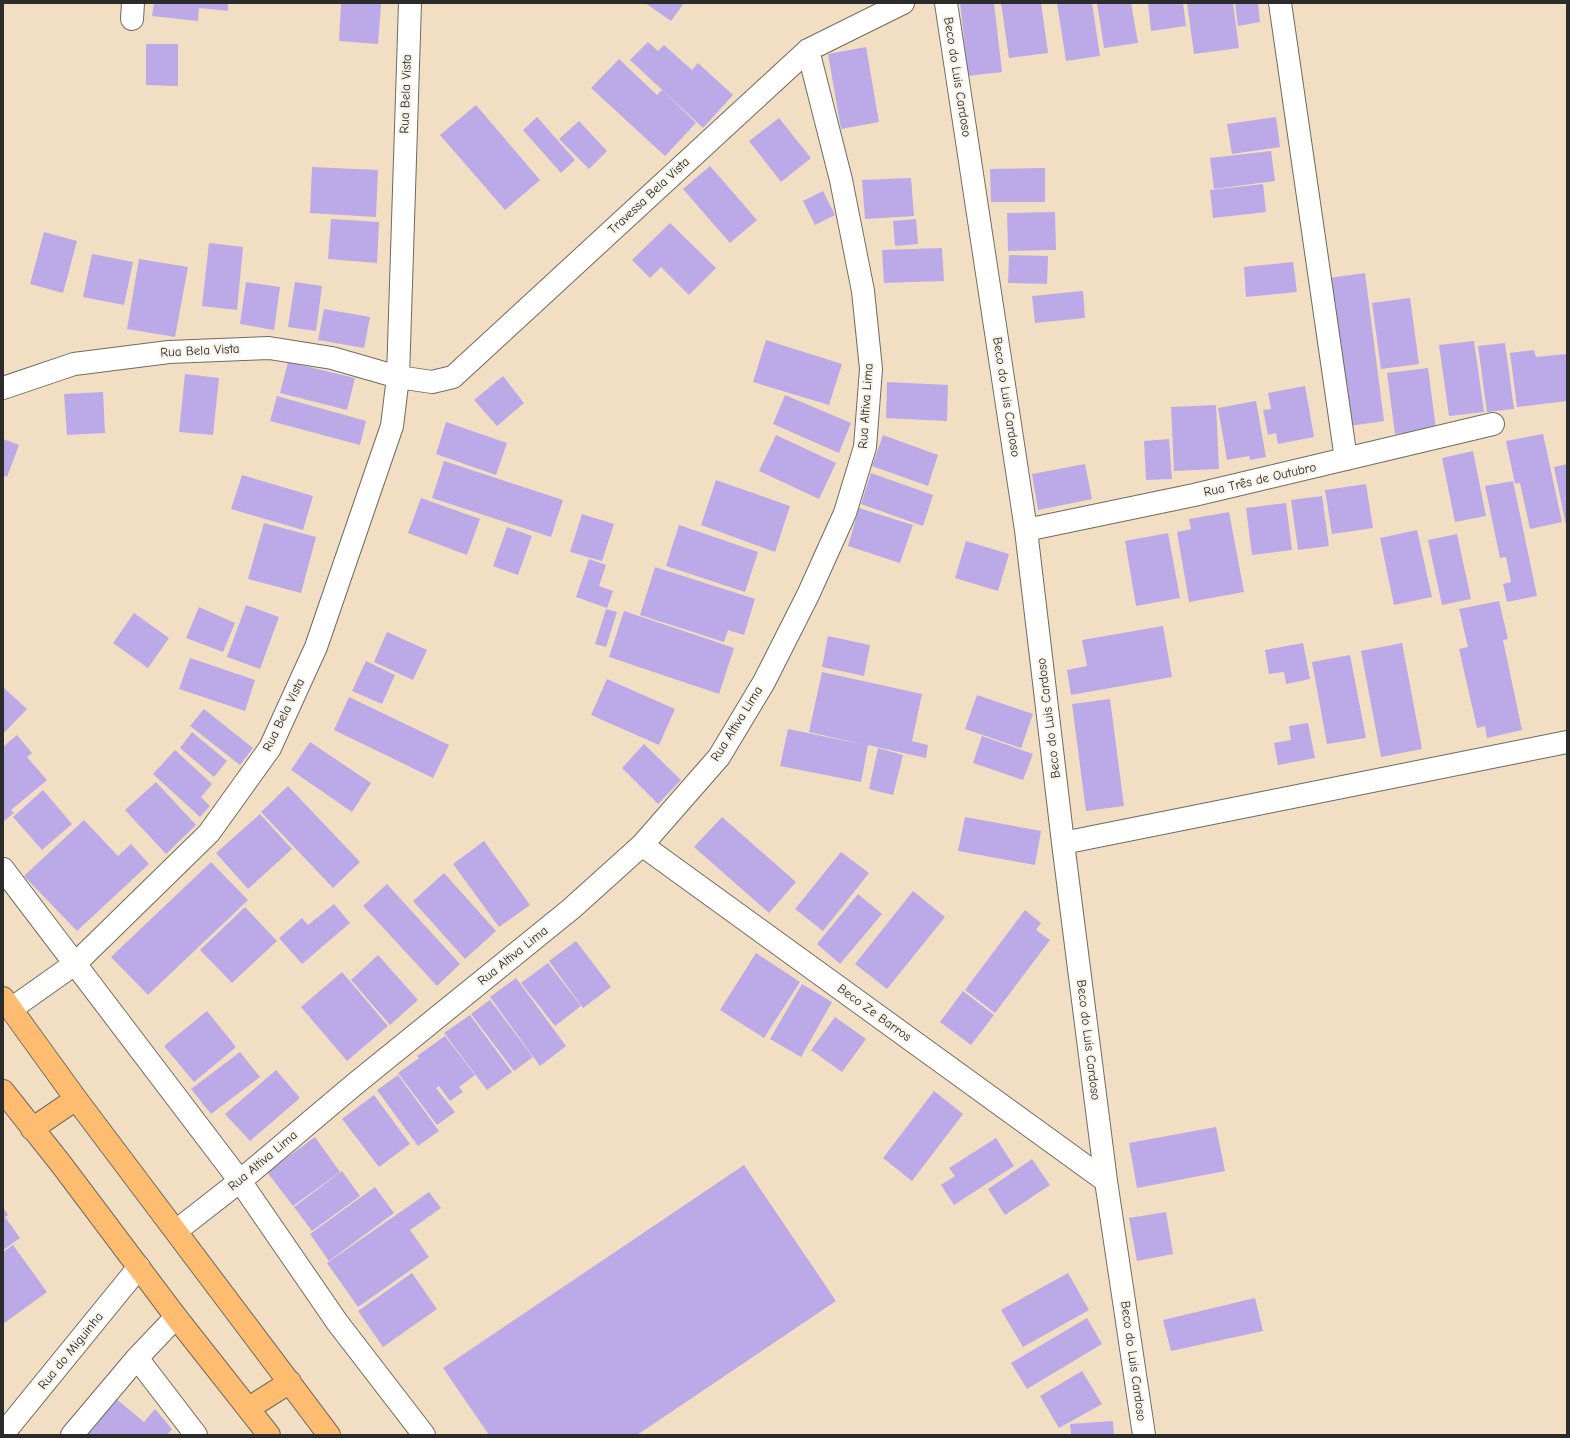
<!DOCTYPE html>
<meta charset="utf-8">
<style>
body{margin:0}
#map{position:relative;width:1570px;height:1438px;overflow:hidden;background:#f2dfc3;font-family:"Comic Neue",sans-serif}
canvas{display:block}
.frame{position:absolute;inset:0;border:4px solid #2b2b2b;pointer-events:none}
</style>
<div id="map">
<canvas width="1570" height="1438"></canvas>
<div class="frame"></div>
</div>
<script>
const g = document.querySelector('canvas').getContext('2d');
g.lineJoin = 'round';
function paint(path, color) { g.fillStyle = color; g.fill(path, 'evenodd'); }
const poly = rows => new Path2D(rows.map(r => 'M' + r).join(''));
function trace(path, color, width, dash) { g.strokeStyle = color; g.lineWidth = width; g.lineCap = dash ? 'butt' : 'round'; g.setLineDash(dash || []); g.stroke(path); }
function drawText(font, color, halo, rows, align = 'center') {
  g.font = font + ' "Comic Neue",sans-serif'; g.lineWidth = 4; g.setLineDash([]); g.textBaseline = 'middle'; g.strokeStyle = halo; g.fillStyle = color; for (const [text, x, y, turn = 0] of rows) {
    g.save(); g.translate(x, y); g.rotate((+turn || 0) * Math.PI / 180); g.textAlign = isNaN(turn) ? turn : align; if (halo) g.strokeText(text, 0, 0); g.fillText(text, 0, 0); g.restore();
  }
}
const building = poly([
 [154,3,228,3,228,11,199,8,198,21,152,16],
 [341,3,381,4,378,44,339,41],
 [645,3,684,3,671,21],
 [960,3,994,3,1002,72,968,76],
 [1001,3,1041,3,1048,53,1009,58],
 [1057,3,1092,3,1100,56,1066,61],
 [1097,3,1131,3,1138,43,1104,48],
 [1148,3,1183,3,1186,26,1151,31],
 [1187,3,1233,3,1239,48,1194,54],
 [1235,3,1258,3,1260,22,1238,26],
 [648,42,658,51,664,45,692,70,698,63,733,95,703,128,630,60],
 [146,44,178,44,178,86,146,85],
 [866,47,879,122,841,129,828,54],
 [619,59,657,95,662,90,696,123,665,156,591,88],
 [476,105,540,180,505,210,440,135],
 [537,117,575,160,561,173,523,130],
 [1276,117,1280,147,1232,154,1227,124],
 [779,118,811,158,781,182,749,141],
 [579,121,607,151,589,169,559,139],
 [1271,151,1275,181,1214,189,1210,158],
 [710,166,757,220,730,243,683,189],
 [312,167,378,170,376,217,310,213],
 [1045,168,1045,202,991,202,990,169],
 [911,178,914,216,865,219,862,180],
 [1263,184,1266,212,1213,218,1210,190],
 [823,191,835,215,815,225,803,201],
 [1055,212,1056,250,1008,251,1007,213],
 [331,219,379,222,377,263,328,259],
 [916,219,918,244,895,246,893,221],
 [670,223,716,268,689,295,661,267,650,278,632,260],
 [44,232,77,241,63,293,30,284],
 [209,243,243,247,237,310,202,306],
 [942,248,944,281,884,283,882,250],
 [92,254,133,262,124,305,83,297],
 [1009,255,1048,256,1047,284,1008,283],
 [139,259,188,267,175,337,127,329],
 [1293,262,1297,292,1246,297,1244,267],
 [1365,273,1384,421,1349,426,1329,278],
 [246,282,280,287,274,330,240,324],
 [295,282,322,286,316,331,288,327],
 [1083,291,1085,318,1035,323,1032,296],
 [1410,298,1419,364,1381,369,1372,303],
 [324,309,370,317,364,348,318,340],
 [766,340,842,364,829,405,753,382],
 [1474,341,1484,412,1449,416,1439,345],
 [1505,343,1514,409,1487,412,1478,346],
 [1534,350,1536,357,1567,354,1567,401,1517,407,1510,353],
 [288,362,355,378,347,410,280,393],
 [1428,368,1436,429,1395,434,1387,373],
 [185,374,219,378,213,435,179,432],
 [503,376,524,403,497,426,474,400],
 [887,382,948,385,947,421,886,418],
 [1305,386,1314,437,1278,444,1276,433,1268,435,1263,410,1271,409,1268,393],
 [103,392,105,433,67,435,64,394],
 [785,395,851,423,839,453,773,424],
 [277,396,366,421,360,445,270,421],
 [1256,401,1266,457,1250,460,1249,456,1227,460,1218,408],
 [1216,405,1219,469,1174,471,1171,407],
 [446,422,507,443,496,475,436,454],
 [1543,434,1562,522,1530,529,1520,483,1515,484,1506,441],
 [776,435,836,463,819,499,759,471],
 [883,435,938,455,928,486,872,466],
 [3,439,19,445,7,477,3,475],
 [1169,439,1172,479,1146,480,1144,441],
 [1473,451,1486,516,1455,522,1442,458],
 [444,461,563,500,551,537,432,498],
 [1085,464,1092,499,1038,510,1032,474],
 [1567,464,1567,525,1566,525,1554,467],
 [871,473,933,495,923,526,861,504],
 [242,475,313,496,303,530,231,509],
 [716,480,790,506,775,552,701,525],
 [1513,481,1537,596,1507,602,1503,584,1511,582,1506,557,1500,558,1485,486],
 [1366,484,1373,528,1332,534,1325,490],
 [1322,496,1329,546,1298,550,1291,500],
 [421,498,480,519,467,555,408,533],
 [1286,503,1292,550,1252,555,1246,508],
 [859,508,913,525,900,563,848,546],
 [1229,512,1244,592,1189,602,1177,532,1191,529,1189,519],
 [582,514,614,524,602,561,570,552],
 [264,523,316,537,301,593,248,579],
 [679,525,758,552,745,592,666,566],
 [507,527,532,536,518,575,493,566],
 [1417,530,1432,597,1394,605,1380,538],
 [1168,533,1180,598,1136,606,1125,541],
 [1457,534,1471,599,1442,605,1428,540],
 [966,541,1009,554,998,591,955,578],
 [589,559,606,565,599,586,613,591,607,608,576,597],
 [655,567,755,599,744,635,728,630,724,642,640,615],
 [1499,601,1508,639,1503,640,1522,730,1487,738,1485,726,1477,728,1459,649,1468,647,1459,609],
 [246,605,279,617,260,669,227,657],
 [199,607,235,623,223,652,186,638],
 [606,609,617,612,606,647,595,644],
 [624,611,734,648,719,694,609,657],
 [134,613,169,638,148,668,113,643],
 [1163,626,1172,677,1071,695,1067,670,1087,666,1082,640],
 [387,632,427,650,413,680,374,662],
 [828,636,870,645,864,676,822,667],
 [1303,643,1310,679,1286,684,1284,672,1269,674,1265,650],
 [1402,643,1422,749,1381,757,1361,651],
 [1350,655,1366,738,1327,744,1312,662],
 [190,658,255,680,245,711,179,689],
 [366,661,395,675,382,704,352,691],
 [822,672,922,694,912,741,928,745,926,758,868,745,861,782,780,766,788,729,866,745,809,732],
 [607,679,675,709,659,745,591,715],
 [3,687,27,709,3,734],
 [977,695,1033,714,1021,748,965,729],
 [349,697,449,745,433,778,334,730],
 [1110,699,1124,806,1086,811,1072,704],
 [204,709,253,748,240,765,190,726],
 [1308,723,1315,758,1278,765,1274,743,1291,740,1289,726],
 [192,732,227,761,214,777,180,748],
 [17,735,32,753,27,757,47,780,11,810,14,813,3,822,3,747],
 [982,736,1033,754,1023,780,973,763],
 [310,742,371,783,352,812,291,770],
 [644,744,681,780,658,804,622,768],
 [878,748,903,755,893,795,869,789],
 [175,750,212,784,201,797,210,806,200,817,153,774],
 [156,782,196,825,166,854,125,810],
 [288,786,360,862,333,888,261,812],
 [43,790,72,824,42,850,13,817],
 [260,814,292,849,248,889,216,853],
 [722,817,796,882,769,913,694,847],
 [965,817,1041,831,1035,865,958,851],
 [84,820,118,856,131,844,149,864,77,931,24,876],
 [484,841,530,905,499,927,453,864],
 [841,852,869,873,823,931,795,909],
 [211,862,248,900,148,995,111,957],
 [444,873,496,931,465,959,413,901],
 [387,884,460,964,437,986,363,906],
 [913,891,945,917,887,989,855,964],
 [858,894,882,914,840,964,817,944],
 [334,904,350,923,302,964,279,938,302,918,308,925],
 [245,907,277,941,232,983,200,950],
 [1025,910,1041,923,1036,930,1050,940,995,1013,965,990],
 [576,941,611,987,583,1008,549,961],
 [756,953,800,982,764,1038,720,1010],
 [378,955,418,1000,390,1025,351,980],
 [548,963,581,1006,555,1026,521,983],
 [342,972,388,1026,347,1061,301,1007],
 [516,978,566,1046,540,1066,490,997],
 [802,984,832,1002,801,1057,770,1039],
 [963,991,994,1015,971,1045,940,1022],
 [490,1000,533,1057,514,1071,471,1014],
 [207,1011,236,1047,194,1082,164,1046],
 [470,1015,512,1072,487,1090,444,1033],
 [835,1017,866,1039,842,1072,811,1050],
 [445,1036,475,1075,459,1087,463,1092,450,1101,439,1086,436,1088,455,1112,437,1125,398,1073,419,1058,417,1056],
 [240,1052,260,1077,211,1114,191,1089],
 [276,1070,300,1098,250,1141,225,1114],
 [398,1075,439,1131,418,1146,377,1090],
 [934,1091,963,1114,912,1181,883,1158],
 [374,1095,410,1144,379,1167,342,1119],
 [1216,1127,1225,1171,1137,1188,1129,1143],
 [315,1137,340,1172,293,1206,267,1172],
 [996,1138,1014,1166,954,1205,941,1185,955,1176,949,1168],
 [1032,1159,1050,1185,1005,1215,988,1189],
 [744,1165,836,1301,637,1435,489,1435,443,1368],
 [342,1171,360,1196,312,1231,294,1207],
 [375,1187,394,1213,329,1261,310,1234],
 [429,1192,441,1208,410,1230,429,1257,358,1307,327,1263],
 [3,1207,8,1215,5,1217,20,1238,3,1250],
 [1166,1212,1173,1254,1137,1261,1129,1218],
 [13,1245,47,1292,3,1324,3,1252],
 [412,1273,437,1309,383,1347,358,1311],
 [1068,1273,1089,1310,1023,1347,1001,1310],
 [1255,1298,1263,1331,1171,1351,1163,1320],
 [1087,1318,1102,1344,1027,1389,1011,1363],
 [1082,1371,1102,1404,1059,1428,1040,1396],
 [114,1397,144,1422,155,1409,172,1429,167,1435,84,1435],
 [1113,1421,1114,1435,1071,1435,1070,1424]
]);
const minor = poly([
 [946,3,1026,530,1063,843,1106,1181,1144,1435],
 [1280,3,1346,459],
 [132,19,133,3],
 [3,388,74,364,169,352,269,348,332,358,398,377,432,382,453,377,808,50,903,3],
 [1026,530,1194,495,1493,424],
 [1063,843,1567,742],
 [642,845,1106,1181],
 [3,869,240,1181,337,1322,424,1435],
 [11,1009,76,963,209,833,270,748,316,647,392,426,398,377,410,3],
 [176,1231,240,1181,355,1084,571,909,642,845,719,757,764,682,808,595,845,513,865,447,871,369,863,291,841,180,808,50],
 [137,1358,196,1435],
 [3,1434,139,1267],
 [72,1435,137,1358,176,1317]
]);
const major = poly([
 [3,998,76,1099,329,1435],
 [3,1091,61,1164,176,1317,269,1435],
 [32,1129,76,1099],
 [249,1408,290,1382]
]);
const streetNames = [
 ["Beco do Luis Cardoso",957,77,81],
 ["Rua Bela Vista",406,94,-88],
 ["Travessa Bela Vista",649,196,-43],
 ["Rua Bela Vista",200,351,-3],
 ["Beco do Luis Cardoso",1006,397,81],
 ["Rua Altiva Lima",866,406,-86],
 ["Rua Três de Outubro",1260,480,-13],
 ["Rua Bela Vista",284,715,-64],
 ["Beco do Luis Cardoso",1049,718,-97],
 ["Rua Altiva Lima",737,724,-58],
 ["Rua Altiva Lima",513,956,-39],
 ["Beco Ze Barros",874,1013,36],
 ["Beco do Luis Cardoso",1088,1040,83],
 ["Rua Altiva Lima",263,1161,-40],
 ["Rua do Miguinha",71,1351,-51],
 ["Beco do Luis Cardoso",1133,1361,82]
];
paint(building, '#bca9e7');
trace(minor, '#716a60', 24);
trace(major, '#716a60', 24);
trace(minor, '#fff', 22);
trace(major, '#febc70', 22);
drawText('13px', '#2b2b2b', '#f7f3e8', streetNames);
</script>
